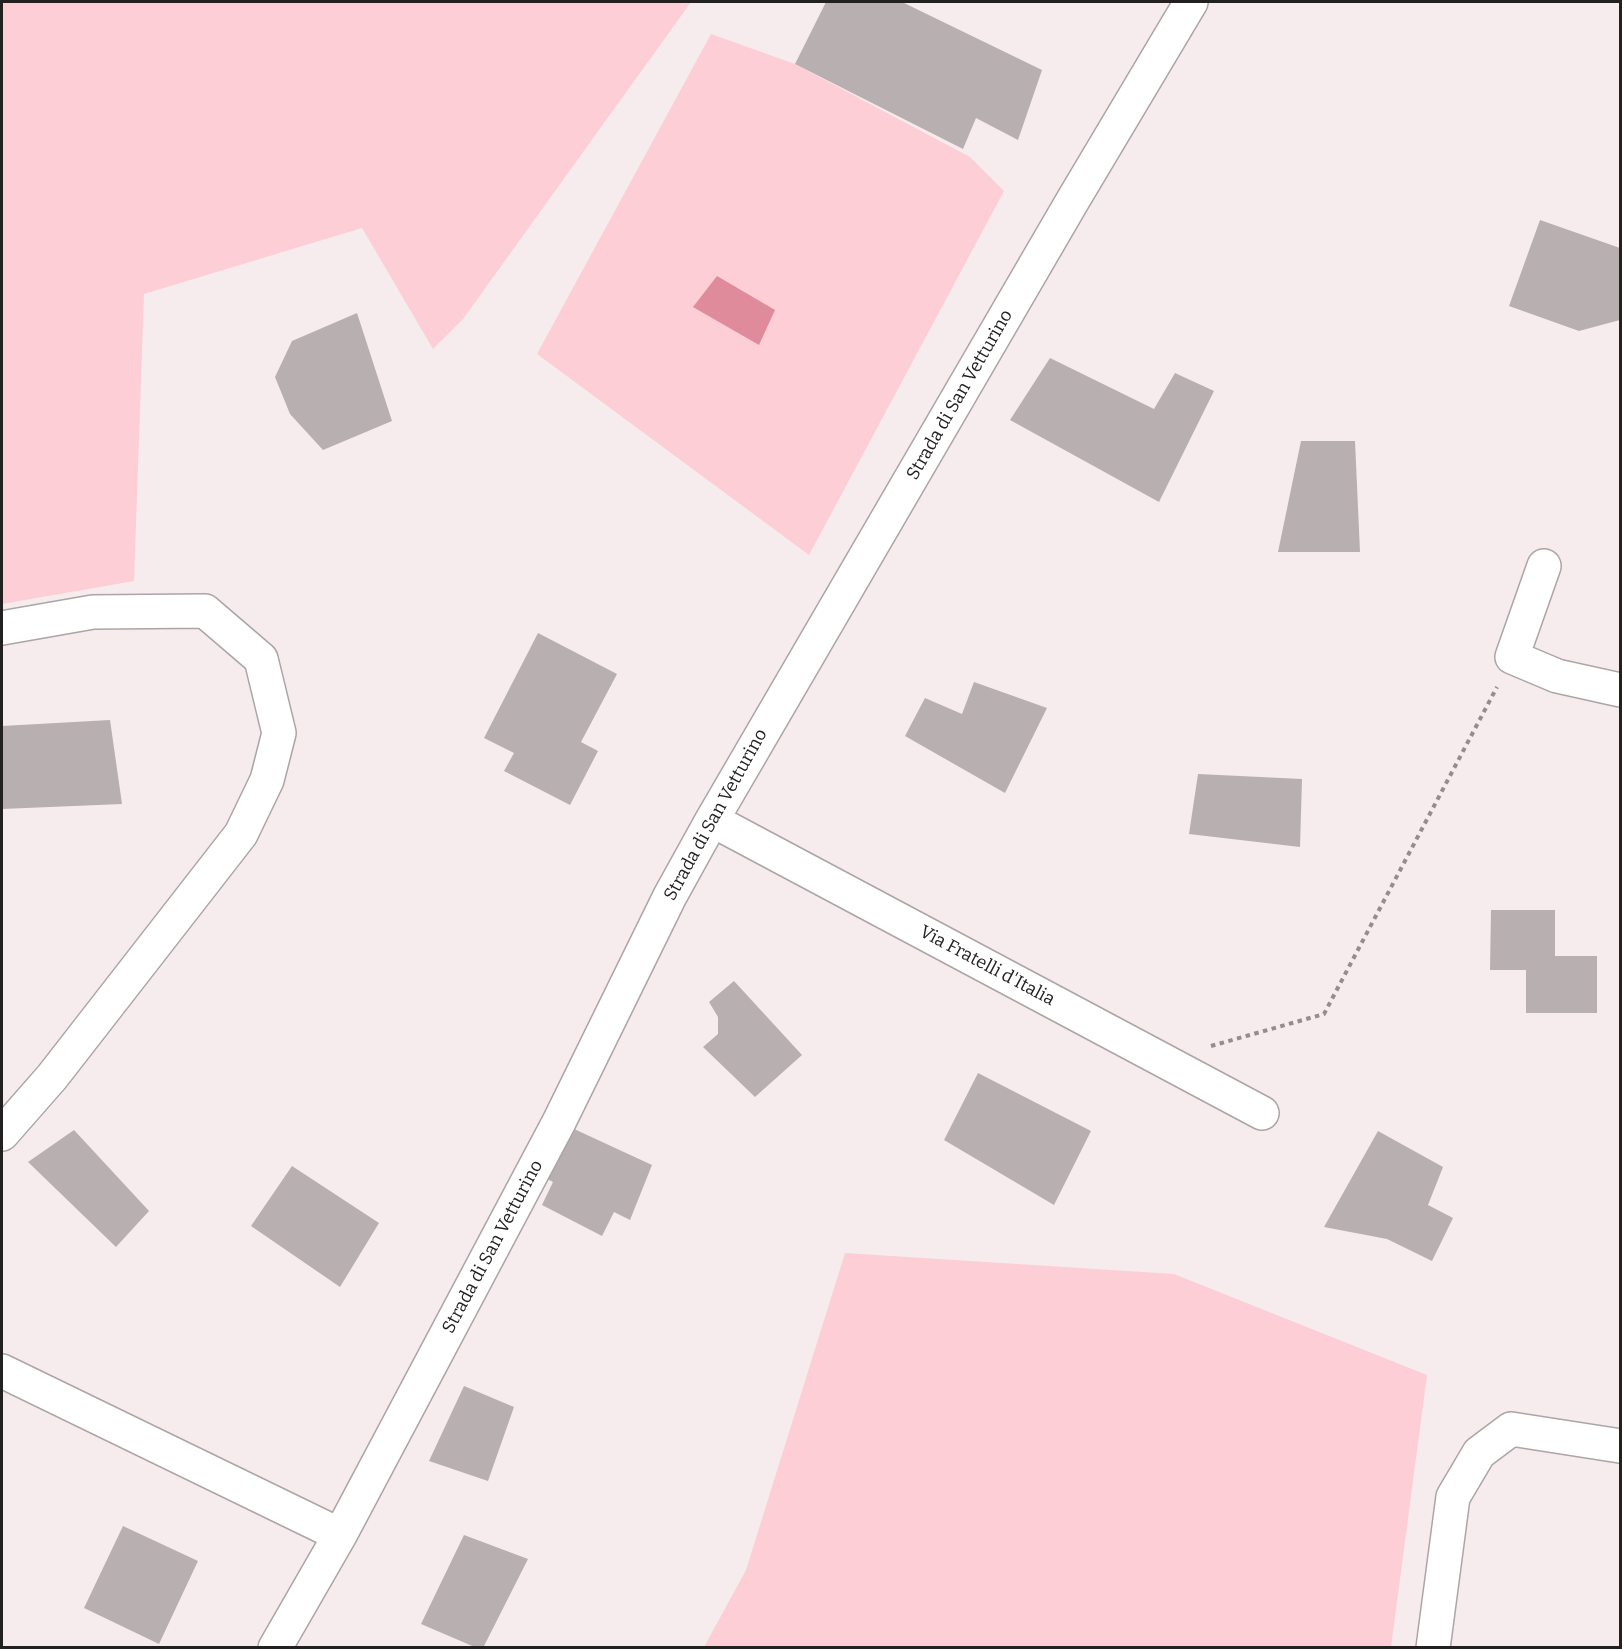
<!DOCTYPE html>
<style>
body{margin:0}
#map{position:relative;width:1622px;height:1649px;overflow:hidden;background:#f6eced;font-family:Bitter,serif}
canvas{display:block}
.frame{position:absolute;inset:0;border:3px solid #232020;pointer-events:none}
</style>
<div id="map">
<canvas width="1622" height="1649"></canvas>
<div class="frame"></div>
</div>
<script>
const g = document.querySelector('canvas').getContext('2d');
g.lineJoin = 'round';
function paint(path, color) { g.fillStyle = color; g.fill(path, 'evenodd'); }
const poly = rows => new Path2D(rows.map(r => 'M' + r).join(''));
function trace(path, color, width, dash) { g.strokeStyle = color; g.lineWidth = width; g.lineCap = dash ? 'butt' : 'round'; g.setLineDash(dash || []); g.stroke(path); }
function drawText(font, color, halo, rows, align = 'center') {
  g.font = font + ' Bitter,serif'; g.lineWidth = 4.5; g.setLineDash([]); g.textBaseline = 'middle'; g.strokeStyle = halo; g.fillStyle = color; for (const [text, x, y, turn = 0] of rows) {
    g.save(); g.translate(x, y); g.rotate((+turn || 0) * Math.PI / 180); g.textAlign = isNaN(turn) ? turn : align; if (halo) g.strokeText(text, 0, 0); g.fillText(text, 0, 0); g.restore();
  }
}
const green = poly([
 [2,2,691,2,463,319,433,349,362,228,144,294,134,581,2,604],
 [711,34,795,64,970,157,1004,191,809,555,537,354],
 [845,1253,1174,1274,1427,1375,1391,1647,704,1647,746,1570]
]);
const water = poly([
 [717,276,775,310,759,345,693,307]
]);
const building = poly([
 [826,2,902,2,1042,70,1018,140,976,118,963,149,795,64],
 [1540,220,1620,248,1620,320,1579,331,1509,306],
 [357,313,392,421,323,450,290,414,275,377,292,341],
 [1050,358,1154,409,1175,373,1214,391,1159,502,1010,420],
 [1301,441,1355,441,1360,552,1278,552],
 [538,633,617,674,581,742,598,751,570,805,504,771,514,753,484,738],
 [974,682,1047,708,1005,793,905,736,925,698,962,714],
 [110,720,122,804,2,809,2,726],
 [1198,774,1302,779,1300,847,1189,834],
 [1491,910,1555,910,1555,956,1597,956,1597,1013,1526,1013,1526,970,1490,970],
 [734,981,802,1055,755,1097,703,1047,718,1034,718,1017,709,1002],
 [978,1073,1091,1131,1054,1205,944,1140],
 [559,1122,652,1165,630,1220,614,1212,602,1236,542,1205,553,1182,534,1172],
 [74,1130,149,1211,116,1247,28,1162],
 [1378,1131,1443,1167,1428,1205,1453,1218,1432,1261,1387,1239,1324,1227],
 [292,1166,379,1223,340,1287,251,1226],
 [464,1386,514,1407,488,1481,429,1461],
 [123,1526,198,1561,159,1644,84,1608],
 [464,1535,528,1559,483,1648,477,1648,421,1624]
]);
const path = poly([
 [1211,1046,1324,1014,1497,687]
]);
const minor = poly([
 [1544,566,1512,657,1557,676,1620,690],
 [2,628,93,612,205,611,261,659,279,733,267,780,241,834,52,1077,2,1134],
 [712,820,1262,1113],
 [2,1371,340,1535],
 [275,1648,340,1535,559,1122,670,896,712,820,1073,200,1191,2],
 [1433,1648,1453,1497,1479,1453,1511,1429,1620,1446]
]);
const streetNames = [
 ["Strada di San Vetturino",960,395,-60],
 ["Strada di San Vetturino",716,815,-61],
 ["Via Fratelli d'Italia",987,966,28],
 ["Strada di San Vetturino",493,1247,-62]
];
paint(green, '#fdced5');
paint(water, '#df8b9c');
paint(building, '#b8afb0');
trace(minor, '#ada4a6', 36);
trace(path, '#938d8d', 4, [4.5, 4.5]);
trace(minor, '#fff', 33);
drawText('18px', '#232020', '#fff', streetNames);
</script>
